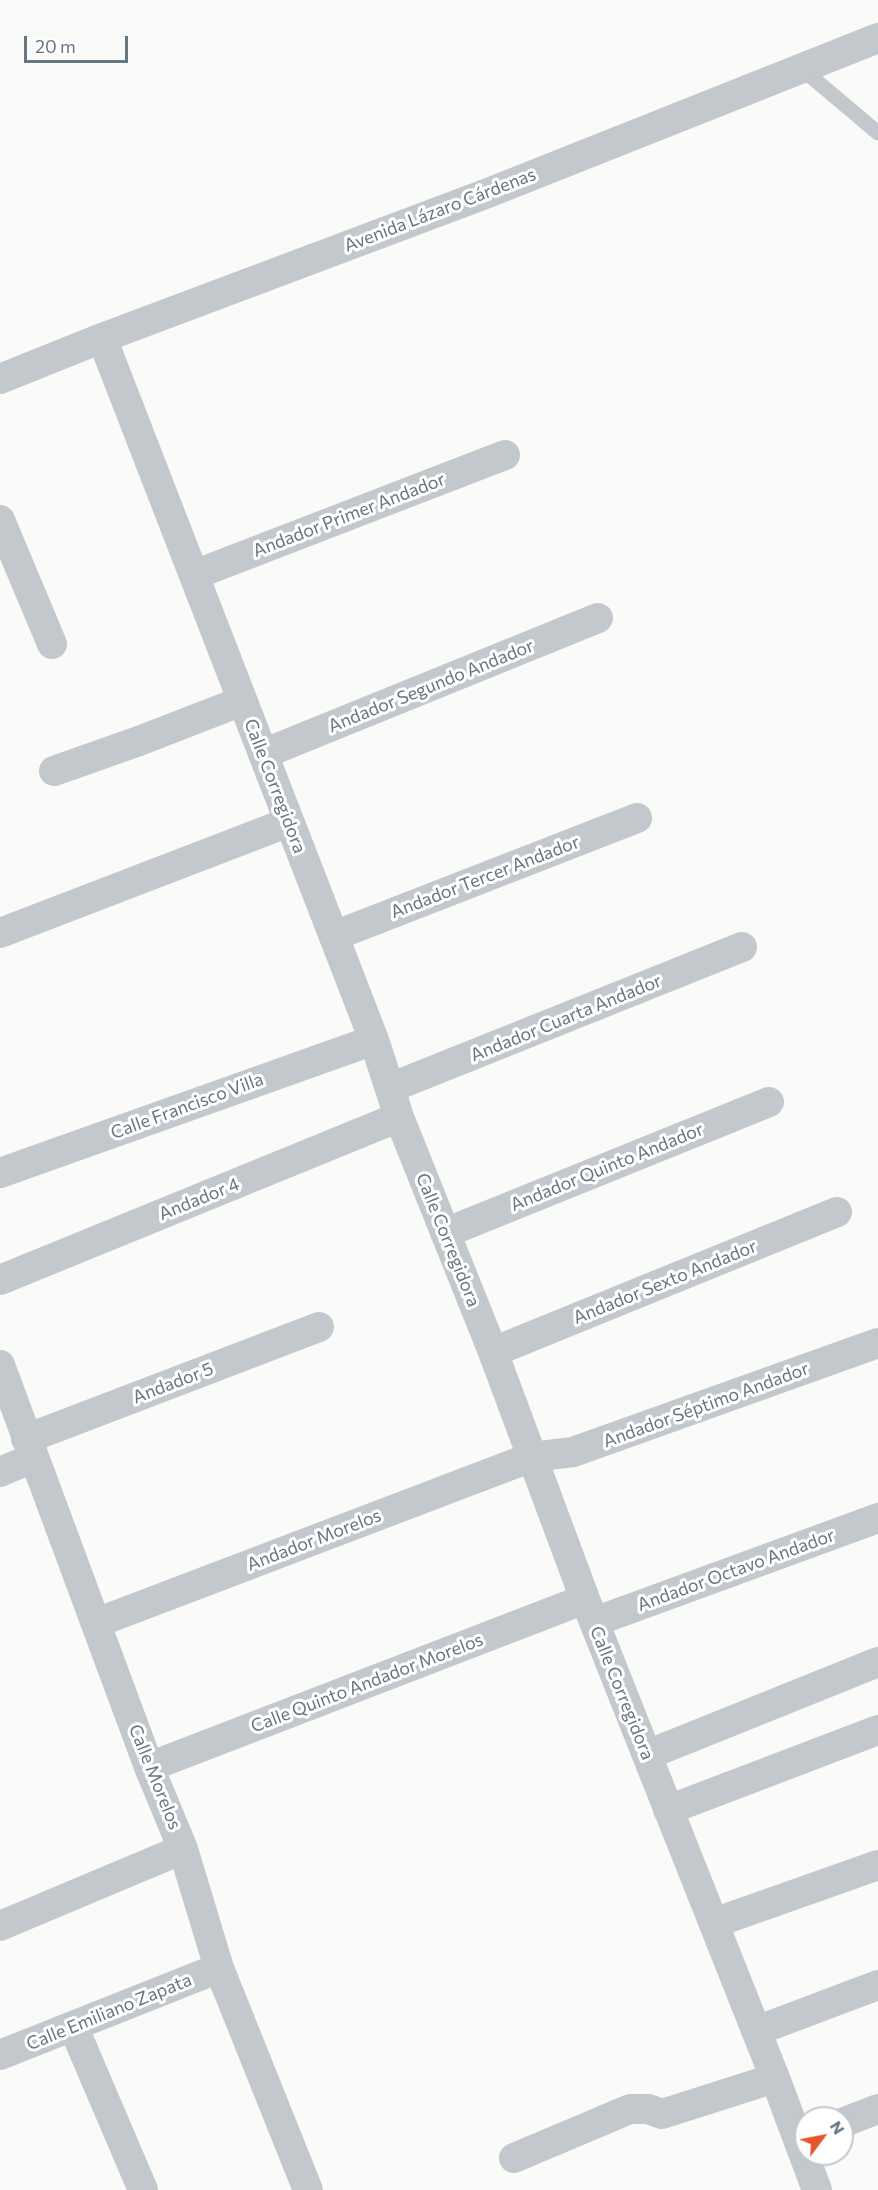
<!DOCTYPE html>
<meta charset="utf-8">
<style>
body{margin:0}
#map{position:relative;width:878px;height:2190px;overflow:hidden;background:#fafaf8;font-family:Commissioner,sans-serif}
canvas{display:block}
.north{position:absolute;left:794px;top:2106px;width:60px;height:60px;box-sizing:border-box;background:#fff;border:2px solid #c1c8cd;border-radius:50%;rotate:58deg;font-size:16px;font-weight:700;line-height:24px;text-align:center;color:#657683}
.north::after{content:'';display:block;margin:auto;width:21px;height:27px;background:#e4572e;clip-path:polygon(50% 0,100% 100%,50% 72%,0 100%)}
.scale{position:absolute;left:24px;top:36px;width:104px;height:27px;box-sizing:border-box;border:3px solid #657683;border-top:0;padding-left:8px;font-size:18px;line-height:21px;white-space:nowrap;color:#657683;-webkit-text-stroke:4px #fff;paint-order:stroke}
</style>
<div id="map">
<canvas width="878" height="2190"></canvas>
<div class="north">N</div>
<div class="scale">20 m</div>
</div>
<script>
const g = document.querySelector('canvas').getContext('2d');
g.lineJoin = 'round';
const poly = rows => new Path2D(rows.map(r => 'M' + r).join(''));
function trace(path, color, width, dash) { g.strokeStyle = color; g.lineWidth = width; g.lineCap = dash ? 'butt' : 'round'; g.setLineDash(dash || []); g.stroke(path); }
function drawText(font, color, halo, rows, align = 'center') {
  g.font = font + ' Commissioner,sans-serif'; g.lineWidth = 6; g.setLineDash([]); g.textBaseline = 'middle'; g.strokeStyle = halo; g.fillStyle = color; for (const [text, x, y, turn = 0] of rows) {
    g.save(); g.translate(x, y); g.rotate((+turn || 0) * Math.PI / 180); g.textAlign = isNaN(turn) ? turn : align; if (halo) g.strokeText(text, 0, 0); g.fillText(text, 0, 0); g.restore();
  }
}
const service = poly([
 [801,68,878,133]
]);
const minor = poly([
 [102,338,374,1040,399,1117,493,1352,585,1599,775,2078,817,2190],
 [0,379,102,338,488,193,878,38],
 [0,520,52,644],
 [194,575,505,455],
 [263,754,598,618],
 [54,771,139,741,242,701],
 [0,933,289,822],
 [334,936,637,818],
 [390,1088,742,947],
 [0,1173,374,1040],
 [445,1233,769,1102],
 [0,1280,399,1117],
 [493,1352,837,1212],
 [0,1365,149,1767,183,1849,219,1968,308,2190],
 [26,1439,319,1327],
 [0,1472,33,1458],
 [594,1622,878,1518],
 [96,1623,532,1457,573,1452,878,1343],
 [647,1755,878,1662],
 [149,1767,585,1599],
 [668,1810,878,1730],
 [714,1923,878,1865],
 [0,1926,183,1849],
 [73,2026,143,2190],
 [756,2031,878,1985],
 [0,2055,219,1968],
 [842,2123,878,2109],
 [514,2158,630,2109,648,2109,662,2114,775,2078]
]);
const streetNames = [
 ["Avenida Lázaro Cárdenas",440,210,-21],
 ["Andador Primer Andador",349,515,-21],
 ["Andador Segundo Andador",431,686,-22],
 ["Calle Corregidora",275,786,69],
 ["Andador Tercer Andador",485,877,-21],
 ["Andador Cuarta Andador",566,1018,-22],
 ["Calle Francisco Villa",187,1106,-20],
 ["Andador Quinto Andador",607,1167,-22],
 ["Andador 4",199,1199,-22],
 ["Calle Corregidora",448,1240,68],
 ["Andador Sexto Andador",665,1282,-22],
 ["Andador 5",173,1383,-21],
 ["Andador Séptimo Andador",706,1405,-20],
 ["Andador Morelos",314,1540,-21],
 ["Andador Octavo Andador",736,1570,-20],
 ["Calle Quinto Andador Morelos",367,1683,-21],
 ["Calle Corregidora",622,1693,68],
 ["Calle Morelos",155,1777,68],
 ["Calle Emiliano Zapata",109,2012,-22]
];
trace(service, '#c3c8cc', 15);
trace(minor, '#c3c8cc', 30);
drawText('18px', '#657683', '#fff', streetNames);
</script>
